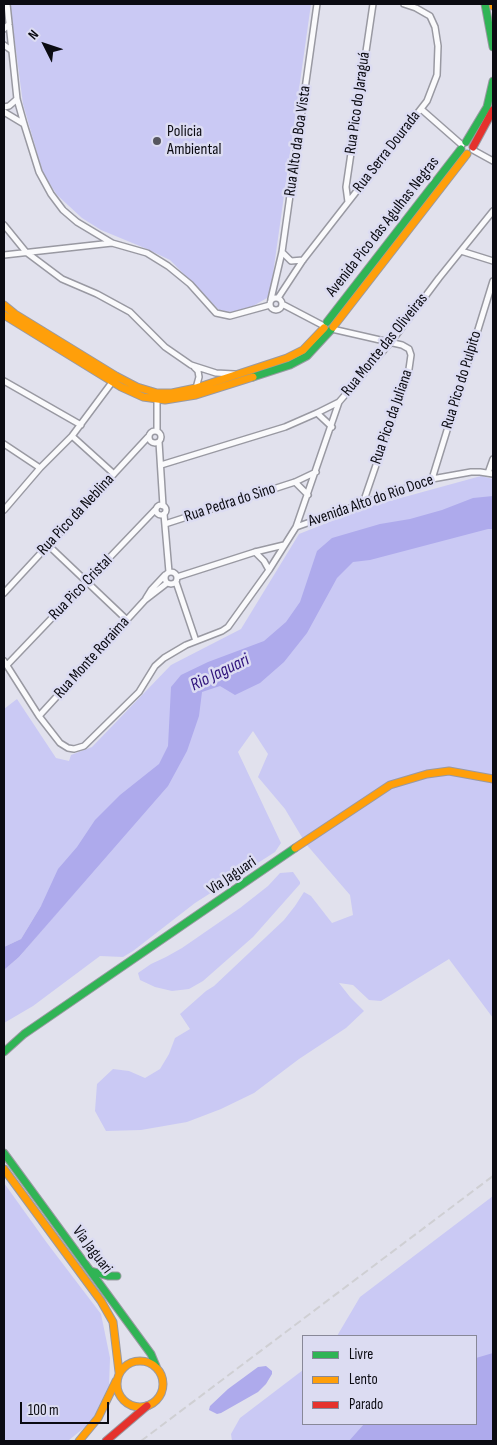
<!DOCTYPE html>
<meta charset="utf-8">
<style>
body{margin:0}
#map{position:relative;width:497px;height:1445px;overflow:hidden;background:#e1e1ed;font-family:"Sofia Sans Condensed",sans-serif}
canvas{display:block}
.frame{position:absolute;inset:0;border:5px solid #0b0b12;pointer-events:none}
.legend{position:absolute;left:302px;top:1335px;width:175px;height:90px;box-sizing:border-box;background:#dcdcf2;border:1px solid #888898;margin:0;padding:6px 9px;list-style:none;font-size:15px;color:#0b0b12}
.legend li{display:flex;align-items:center;gap:10px;height:25px}
.legend b{width:25px;border:1px solid #888898}
.north{position:absolute;left:20px;top:20px;width:50px;height:50px;-webkit-text-stroke:4px #dcdcf2;paint-order:stroke;rotate:311deg;font-size:14px;font-weight:700;line-height:20px;text-align:center;color:#0b0b12}
.north::after{content:'';display:block;margin:auto;width:18px;height:22px;background:#0b0b12;clip-path:polygon(50% 0,100% 100%,50% 72%,0 100%)}
.scale{position:absolute;left:20px;top:1402px;width:89px;height:22px;box-sizing:border-box;border:2px solid #0b0b12;border-top:0;padding-left:6px;font-size:15px;line-height:18px;white-space:nowrap;color:#0b0b12;-webkit-text-stroke:4px #dcdcf2;paint-order:stroke}
</style>
<div id="map">
<canvas width="497" height="1445"></canvas>
<div class="frame"></div>
<ul class="legend">
<li><b style="height:6px;background:#30b455"></b>Livre</li>
<li><b style="height:6px;background:#ff9f0a"></b>Lento</li>
<li><b style="height:6px;background:#e5322d"></b>Parado</li>
</ul>
<div class="north">N</div>
<div class="scale">100 m</div>
</div>
<script>
const g = document.querySelector('canvas').getContext('2d');
g.lineJoin = 'round';
function paint(path, color) { g.fillStyle = color; g.fill(path, 'evenodd'); }
const poly = rows => new Path2D(rows.map(r => 'M' + r).join(''));
function trace(path, color, width, dash) { g.strokeStyle = color; g.lineWidth = width; g.lineCap = dash ? 'butt' : 'round'; g.setLineDash(dash || []); g.stroke(path); }
function drawText(font, color, halo, rows, align = 'center') {
  g.font = font + ' "Sofia Sans Condensed",sans-serif'; g.lineWidth = 5; g.setLineDash([]); g.textBaseline = 'middle'; g.strokeStyle = halo; g.fillStyle = color; for (const [text, x, y, turn = 0] of rows) {
    g.save(); g.translate(x, y); g.rotate((+turn || 0) * Math.PI / 180); g.textAlign = isNaN(turn) ? turn : align; if (halo) g.strokeText(text, 0, 0); g.fillText(text, 0, 0); g.restore();
  }
}
const green = poly([
 [10,4,311,4,271,288,267,298,253,306,232,312,219,310,170,260,147,249,101,230,82,218,57,195,43,173,23,104],
 [481,476,493,479,493,1018,449,959,381,1001,369,1000,353,985,339,983,350,997,364,1011,346,1028,299,1059,254,1093,221,1109,187,1122,141,1130,106,1131,95,1111,97,1084,113,1069,129,1071,145,1078,160,1069,169,1054,175,1038,190,1029,180,1014,206,991,214,986,284,920,295,906,304,892,311,896,332,923,353,915,350,895,306,844,285,809,258,777,268,754,253,731,238,752,281,843,275,852,195,903,133,951,123,957,100,956,33,1006,4,1023,4,970,19,957,80,886,41,906,21,939,4,947,4,709,17,699,56,758,69,761,71,755,92,747,171,665,241,629,299,534,364,508],
 [293,872,300,882,300,884,253,937,203,981,189,989,172,991,155,987,140,980,138,973,151,964,166,957,182,948,240,908,268,886,280,873],
 [4,1183,47,1243,101,1314,110,1358,109,1385,91,1422,68,1441,4,1441],
 [493,1196,493,1441,232,1441,231,1434,240,1418,303,1370,303,1424,476,1424,476,1336,337,1336,360,1297]
]);
const water = poly([
 [493,496,493,529,488,529,370,560,353,562,337,578,307,633,284,662,260,683,235,695,220,686,202,692,199,716,187,751,168,786,19,957,4,970,4,947,21,939,41,906,58,869,77,847,95,820,120,795,159,764,168,746,171,687,181,675,208,662,264,641,286,622,300,602,317,551,332,538,380,524,410,519,442,510,473,498],
 [493,1353,493,1441,349,1441,364,1424,476,1424,476,1358],
 [266,1366,272,1371,272,1374,266,1384,258,1392,221,1413,217,1414,209,1410,210,1406,228,1389,258,1367]
]);
const street = poly([
 [7,4,17,99,24,124,39,172,51,194,63,210,77,222,112,243,147,253,168,266,190,284,216,313,230,316,270,305],
 [4,29,9,24],
 [4,45,11,50],
 [4,107,9,106,17,99],
 [421,109,462,145],
 [4,112,24,124],
 [473,150,493,161],
 [348,202,346,187,373,4],
 [4,225,26,252,62,279,97,294,130,312,165,347,191,365,216,373,234,374],
 [461,251,493,261],
 [282,252,291,261,303,260],
 [4,255,112,243],
 '270 304a6 6 0 1 1 12 0a6 6 0 1 1-12 0Z',
 [278,298,303,260,427,101,437,75,438,46,435,27,430,16,416,8,404,4],
 [271,299,282,252,317,4],
 [282,304,324,326],
 [332,329,402,345,409,349,411,355,409,369,363,503],
 [194,367,198,371,199,377,196,388],
 [4,381,81,425],
 [317,413,332,427],
 '149 437a6 6 0 1 1 12 0a6 6 0 1 1-12 0Z',
 [157,431,157,396],
 [72,436,114,474],
 [159,442,163,506],
 [4,444,40,468],
 [161,465,285,427,317,413,339,402,391,342,439,278,493,211],
 [488,473,493,459],
 [432,479,493,281],
 [295,482,308,495],
 '156 510a5 5 0 1 1 10 0a5 5 0 1 1-10 0Z',
 [4,510,40,468,72,436,113,381],
 [164,514,169,572],
 [165,524,295,482,316,472],
 [296,527,339,402],
 [48,545,127,620],
 [255,552,264,561,269,570],
 '165 578a6 6 0 1 1 12 0a6 6 0 1 1-12 0Z',
 [177,577,255,552,284,545],
 [176,582,196,641],
 [4,593,148,437],
 [146,598,151,590,165,575],
 [4,661,39,716,60,743,68,748,74,749,84,746,139,692,155,666,164,658,186,645,222,631,228,627,269,570,296,527,432,479,471,472,480,472,493,474],
 [7,665,155,510],
 [39,716,145,600,167,583]
]);
const fast = poly([
 [485,4,493,47],
 [466,142,487,107,493,81],
 [327,322,461,149],
 [253,377,290,365,307,356,331,330],
 [4,1052,24,1034,295,848],
 [4,1153,151,1354,156,1366],
 [91,1271,108,1276,117,1276]
]);
const slow = poly([
 [493,4,493,6],
 [4,305,15,314,116,376,137,387,157,393,172,393,196,388,287,358,303,350,324,328],
 [4,315,121,387,143,397,165,400,196,395,253,377],
 [333,327,467,154],
 [295,848,390,785,427,774,449,771,493,779],
 [4,1169,101,1301,113,1322,119,1372],
 '117 1384a23 23 0 1 1 46 0a23 23 0 1 1-46 0Z',
 [79,1441,98,1418,116,1381]
]);
const jam = poly([
 [473,147,493,110],
 [106,1441,147,1406]
]);
const rail = poly([
 [141,1441,493,1176]
]);
const markers = [
 [157,141,5,"#56565f"]
];
const streetNames = [
 ["Rua Pico do Jaraguá",358,103,-82],
 ["Rua Alto da Boa Vista",298,141,-82],
 ["Rua Serra Dourada",387,152,-52],
 ["Avenida Pico das Agulhas Negras",383,227,-52],
 ["Rua Monte das Oliveiras",385,345,-51],
 ["Rua Pico do Pulpito",462,380,-73],
 ["Rua Pico da Juliana",392,417,-71],
 ["Avenida Alto do Rio Doce",371,501,-19],
 ["Rua Pedra do Sino",230,503,-18],
 ["Rua Pico da Neblina",76,515,-47],
 ["Rua Pico Cristal",81,588,-46],
 ["Rua Monte Roraima",92,658,-48],
 ["Via Jaguari",232,876,-34],
 ["Via Jaguari",92,1250,53]
];
const poiNames = [
 ["Policia",167,132],
 ["Ambiental",167,150]
];
const waterNames = [
 ["Rio Jaguari",220,673,-26]
];
paint(green, '#cac9f4');
paint(water, '#aeaaec');
trace(street, '#9999a2', 8);
trace(fast, '#9999a2', 9);
trace(slow, '#9999a2', 9);
trace(jam, '#9999a2', 9);
trace(street, '#fafafc', 5);
trace(fast, '#30b455', 7);
trace(slow, '#ff9f0a', 7);
trace(jam, '#e5322d', 7);
trace(rail, '#cfcfd3', 2, [8, 4]);
for (const [x, y, r, color] of markers) { const dot = new Path2D(); dot.arc(x, y, r, 0, 2 * Math.PI); g.fillStyle = color; g.fill(dot); trace(dot, '#dcdcf2', 2); }
drawText('16px', '#0b0b12', '#dcdcf2', streetNames);
drawText('16px', '#0b0b12', '#dcdcf2', poiNames, 'left');
drawText('italic 18px', '#2f137b', '#dcdcf2', waterNames);
</script>
